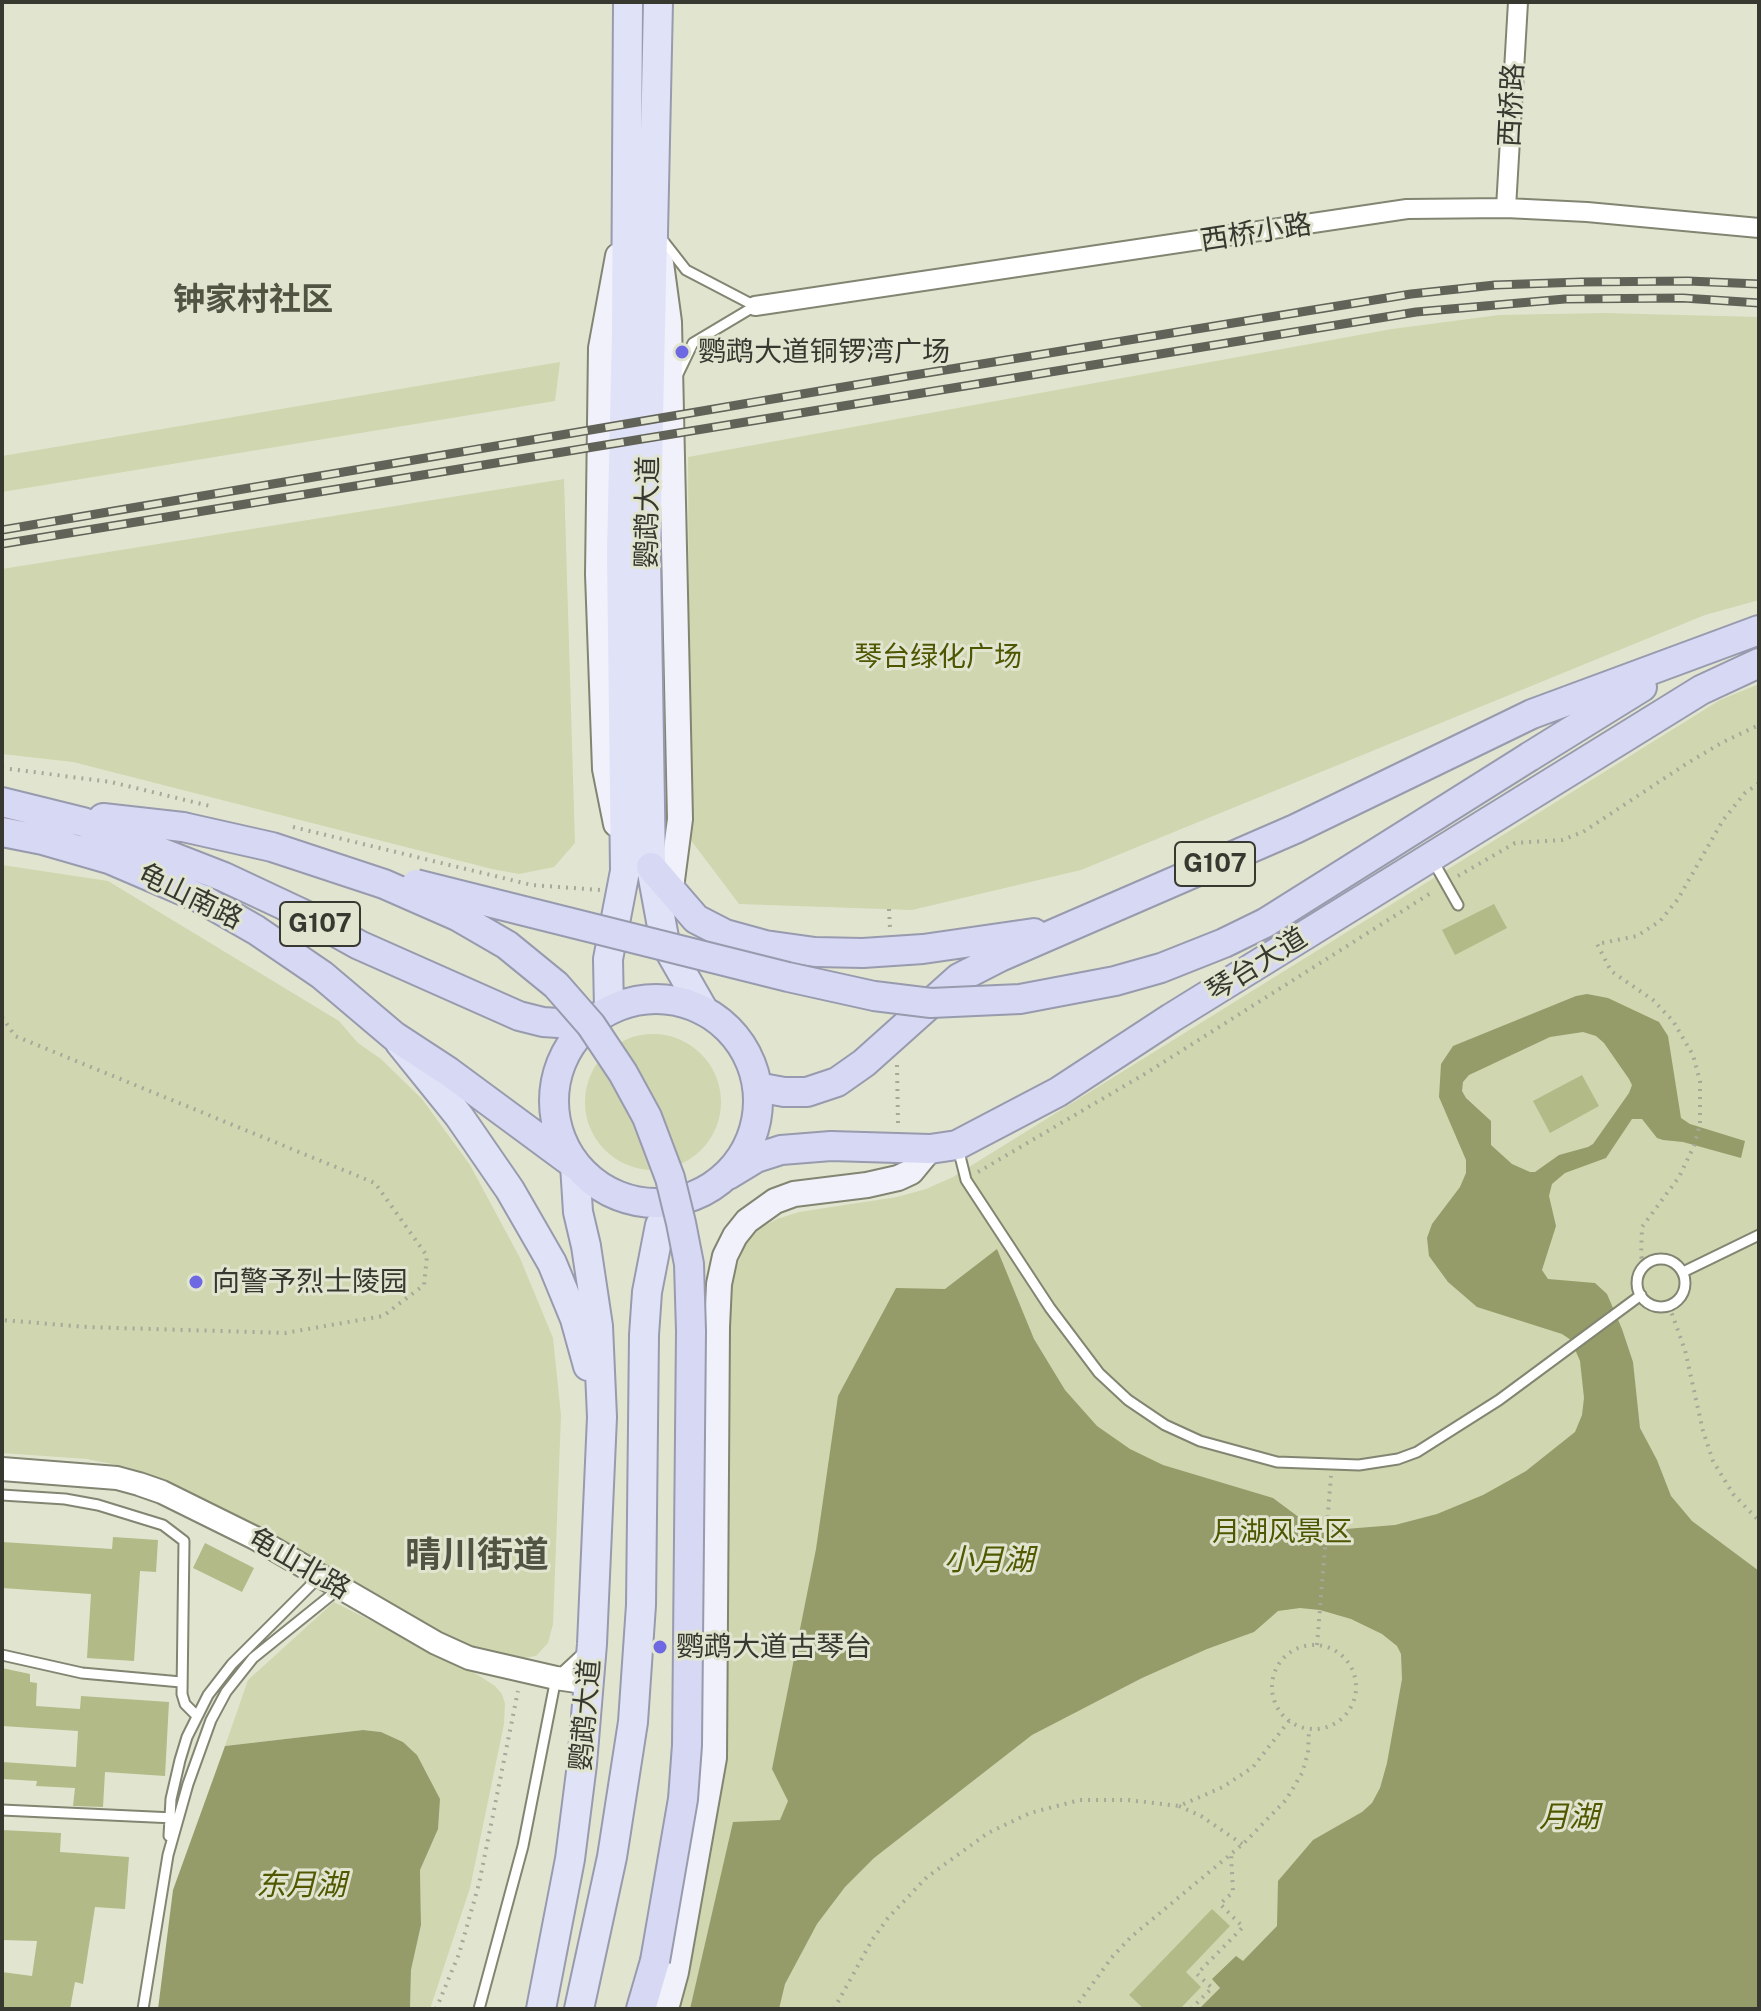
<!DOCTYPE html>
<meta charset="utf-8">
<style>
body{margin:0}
#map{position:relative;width:1761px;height:2011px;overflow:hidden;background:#e1e5d0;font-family:"Public Sans",sans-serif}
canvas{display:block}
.frame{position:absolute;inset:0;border:4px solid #373830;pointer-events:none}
</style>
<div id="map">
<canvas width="1761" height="2011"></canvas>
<div class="frame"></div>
</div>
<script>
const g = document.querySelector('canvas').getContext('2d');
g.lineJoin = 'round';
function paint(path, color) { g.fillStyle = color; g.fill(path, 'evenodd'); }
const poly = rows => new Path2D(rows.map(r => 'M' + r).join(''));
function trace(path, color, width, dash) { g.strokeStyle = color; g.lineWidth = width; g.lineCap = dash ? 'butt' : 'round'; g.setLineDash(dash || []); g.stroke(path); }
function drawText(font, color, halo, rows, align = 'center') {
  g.font = font + ' "Public Sans","Noto Sans SC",sans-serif'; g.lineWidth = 6; g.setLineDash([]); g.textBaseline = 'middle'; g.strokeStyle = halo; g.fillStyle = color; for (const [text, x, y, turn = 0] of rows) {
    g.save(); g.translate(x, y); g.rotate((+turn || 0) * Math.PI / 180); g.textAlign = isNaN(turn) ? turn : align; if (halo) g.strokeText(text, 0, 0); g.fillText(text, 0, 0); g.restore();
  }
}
const green = poly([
 [1604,313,1759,317,1759,600,1705,615,1081,870,912,910,739,904,690,839,688,457,1392,329,1499,315],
 [560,362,555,401,2,492,2,456],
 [564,479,575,843,554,867,519,874,492,869,73,762,2,754,2,569],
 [1759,684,1759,2009,674,2009,691,1944,728,1299,733,1278,746,1242,760,1228,777,1219,799,1212,897,1197,926,1189,953,1177,1720,700],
 [2,865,108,881,339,1021,358,1043,381,1059,422,1099,470,1165,520,1258,553,1338,561,1415,553,1624,548,1643,536,1656,503,1661,462,1647,252,1524,160,1479,127,1467,87,1459,2,1453],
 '585 1102a68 68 0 1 1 136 0a68 68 0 1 1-136 0Z',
 [334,1602,478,1675,495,1686,502,1694,505,1704,504,1724,470,1888,430,2009,410,2009,411,1970,421,1925,420,1870,425,1858,417,1755,403,1742,381,1732,363,1730,225,1746,248,1680]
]);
const water = poly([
 [1587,994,1608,998,1659,1022,1668,1036,1681,1118,1690,1124,1745,1141,1741,1158,1683,1142,1663,1140,1657,1138,1642,1119,1632,1119,1606,1158,1565,1173,1552,1184,1549,1196,1556,1226,1542,1270,1548,1279,1595,1283,1607,1294,1622,1329,1633,1362,1640,1428,1657,1460,1671,1496,1692,1521,1759,1571,1759,2009,1199,2009,1220,1988,1212,1979,1236,1956,1243,1961,1277,1926,1278,1881,1313,1840,1362,1812,1372,1803,1380,1788,1387,1763,1402,1679,1401,1654,1397,1646,1382,1634,1351,1619,1320,1610,1300,1608,1278,1611,1254,1632,1207,1649,1142,1678,1032,1735,874,1858,845,1887,817,1924,785,1984,779,2009,690,2009,733,1822,780,1820,788,1801,772,1769,816,1549,838,1396,896,1288,945,1289,997,1249,1034,1339,1065,1390,1097,1426,1130,1449,1163,1465,1273,1498,1312,1527,1333,1530,1395,1525,1437,1514,1483,1495,1526,1471,1575,1432,1582,1415,1584,1398,1580,1361,1571,1340,1562,1334,1477,1307,1448,1282,1429,1256,1427,1238,1432,1224,1460,1187,1466,1173,1466,1160,1439,1097,1441,1064,1453,1046,1576,996],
 [1583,1032,1596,1036,1604,1043,1629,1079,1632,1085,1629,1093,1593,1144,1588,1147,1559,1155,1535,1172,1530,1172,1512,1164,1491,1145,1491,1121,1466,1098,1462,1091,1463,1082,1469,1075,1550,1037],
 [363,1730,381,1732,403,1742,417,1755,440,1799,438,1829,420,1870,421,1925,411,1970,410,2009,158,2009,173,1890,225,1746]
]);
const building = poly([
 [1494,904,1507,928,1455,955,1442,930],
 [1582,1075,1599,1106,1550,1133,1533,1101],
 [113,1537,158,1540,156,1572,140,1571,134,1661,87,1658,91,1594,2,1588,2,1542,112,1549],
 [205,1543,254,1568,242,1592,193,1568],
 [2,1668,30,1674,30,1682,37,1683,36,1706,80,1709,81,1696,169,1702,165,1776,105,1772,103,1807,73,1806,75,1788,36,1786,37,1781,2,1779,2,1762,76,1767,78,1731,2,1726],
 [2,1830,61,1833,60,1852,129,1857,125,1909,95,1907,83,1984,75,1982,70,2009,2,2009,2,1972,32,1976,37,1941,2,1940],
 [1212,1909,1230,1926,1186,1972,1201,1987,1180,2009,1144,2009,1129,1995]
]);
const path = poly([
 [2,768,111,782,214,807],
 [293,827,532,885,600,890],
 [1458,876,1515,843,1562,840,1583,832,1686,764,1723,742,1759,725],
 [889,909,890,928],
 [2,1017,15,1036,375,1183,427,1256,424,1285,383,1316,285,1333,87,1327,2,1320],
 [897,1065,898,1124],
 [978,1172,1148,1072,1434,891],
 [1644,1266,1641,1256,1642,1227,1679,1177,1694,1146,1700,1124,1700,1081,1693,1055,1673,1021,1653,1000,1611,971,1597,944,1637,936,1660,921,1678,899,1723,820,1745,793,1759,783],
 [1669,1306,1685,1350,1703,1431,1713,1461,1733,1494,1759,1521],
 [1317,1645,1331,1476],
 '1272 1687a42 42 0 1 1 84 0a42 42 0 1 1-84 0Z',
 [1179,1806,1201,1816,1242,1844],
 [436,2009,459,1954,479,1884,518,1691],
 [834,2009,872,1940,888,1918,927,1877,988,1833,1030,1813,1080,1800,1128,1800,1179,1806,1223,1787,1253,1767,1289,1721],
 [1074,2009,1113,1956,1131,1937,1243,1844,1286,1800,1302,1773,1308,1753,1309,1729],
 [1191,2009,1212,1988,1197,1974,1243,1927,1220,1904,1233,1892,1231,1853]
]);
const service = poly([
 [661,238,686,270,755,306,693,343,678,374],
 [1432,859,1458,905],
 [958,1148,966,1180,1050,1308,1099,1373,1128,1400,1165,1425,1200,1441,1277,1462,1359,1465,1398,1459,1417,1452,1499,1400,1641,1295],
 '1637 1283a24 24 0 1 1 48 0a24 24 0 1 1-48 0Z',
 [1683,1272,1759,1235],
 [2,1495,65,1499,98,1505,163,1525,184,1541,182,1694,185,1704,197,1716],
 [2,1655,82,1673,181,1682],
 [2,1810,174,1818],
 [169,1836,171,1799,180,1760,187,1737,208,1695,232,1664,318,1578],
 [143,2009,168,1855,188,1784,211,1720,226,1692,253,1658,340,1588],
 [479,2009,523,1846,556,1678,584,1652]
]);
const minor = poly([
 [1506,208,1518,2],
 [755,306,1407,209,1506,208,1587,212,1759,228]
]);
const tertiary = poly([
 [2,1469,117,1478,139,1484,162,1492,255,1538,436,1643,469,1658,556,1678,590,1683]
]);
const secondary = poly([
 [661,263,669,322,680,819,671,888],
 [616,824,605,769,598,574,601,348,618,256],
 [666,2009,676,1972,714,1758,717,1327,719,1284,725,1256,735,1236,747,1221,775,1201,794,1194,867,1185,898,1178,911,1172,930,1149]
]);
const primary = poly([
 [658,2,646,557,651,867,665,943,704,1011],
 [609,1010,608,959,625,871,621,553,626,332,628,2],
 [400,1043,459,1116,510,1190,552,1263,575,1319,588,1366],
 [541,2009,570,1859,582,1764,592,1644,602,1417,598,1326,586,1246,578,1212,575,1165],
 [579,2009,612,1857,633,1722,641,1605,644,1335,647,1292,660,1225,684,1200]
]);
const trunk = poly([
 [1529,757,1642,687],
 [2,802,83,822,224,877,305,915,359,945,519,1016,543,1022,588,1025],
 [103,818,183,827],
 [2,832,43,840,109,859,200,898,256,930,322,975,394,1036,449,1072,575,1165],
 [651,867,696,919,725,934,765,945,815,952,863,953,923,949,1034,933],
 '554 1101a102 102 0 1 1 204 0a102 102 0 1 1-204 0Z',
 [757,1083,757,1087,784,1092,807,1092,837,1082,864,1063,959,978,1000,957,1295,829,1532,714,1759,630],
 [728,1175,756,1158,781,1150,831,1146,930,1149,957,1145,1058,1092,1171,1018,1701,690,1759,663],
 [641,2009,655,1961]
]);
const rail = poly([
 [2,530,908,376,1411,294,1495,285,1581,282,1688,281,1759,284],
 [2,544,1416,312,1565,299,1683,298,1759,303]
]);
const trunkBridge = poly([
 [183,827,272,847,384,884,457,916,507,945,556,985,591,1025,623,1073,647,1117,670,1178,681,1223,689,1264,691,1331,687,1745,683,1799,655,1961],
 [416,884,788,977,874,996,931,1003,1020,999,1115,981,1161,968,1224,943,1265,923,1529,757]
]);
const markers = [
 [682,352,8,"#6e69e3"],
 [196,1282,8,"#6e69e3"],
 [660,1647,8,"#6e69e3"]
];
const shields = [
 [1215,864,80],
 [320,924,80]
];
const shieldNames = [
 ["G107",1215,864],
 ["G107",320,924]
];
const streetNames = [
 ["西桥路",1512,105,-87],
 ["西桥小路",1256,233,-9],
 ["鹦鹉大道",648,512,-89],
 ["龟山南路",190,897,26],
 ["琴台大道",1257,965,-32],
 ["龟山北路",299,1564,30],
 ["鹦鹉大道",586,1715,-85]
];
const poiNames = [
 ["鹦鹉大道铜锣湾广场",698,352],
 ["向警予烈士陵园",212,1282],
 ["鹦鹉大道古琴台",676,1647]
];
const parkNames = [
 ["琴台绿化广场",938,657],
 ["月湖风景区",1282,1532]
];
const waterNames = [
 ["小月湖",989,1561],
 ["月湖",1569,1818],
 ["东月湖",301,1886]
];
const quarterNames = [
 ["钟家村社区",253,300]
];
const districtNames = [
 ["晴川街道",477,1556]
];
paint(green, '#d0d6af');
paint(water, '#959c6a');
paint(building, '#b2ba87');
trace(service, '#828571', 13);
trace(minor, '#828571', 22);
trace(tertiary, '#828571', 26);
trace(secondary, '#828571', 28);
trace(primary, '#989aad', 32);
trace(trunk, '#989aad', 32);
trace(path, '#a6a999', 4, [2, 6]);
trace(service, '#fff', 9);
trace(minor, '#fff', 18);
trace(tertiary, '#fff', 22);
trace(secondary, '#f0f1fb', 24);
trace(primary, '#e0e2f7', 28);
trace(trunk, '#d6d8f4', 28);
trace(rail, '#616358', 9);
trace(rail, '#e1e5d0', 6, [18]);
trace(trunkBridge, '#989aad', 32, []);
trace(trunkBridge, '#d6d8f4', 28);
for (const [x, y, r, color] of markers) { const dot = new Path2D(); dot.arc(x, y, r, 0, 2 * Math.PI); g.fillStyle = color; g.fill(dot); trace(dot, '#e1e5d0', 3); }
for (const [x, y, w] of shields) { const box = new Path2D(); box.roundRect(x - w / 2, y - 22, w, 44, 6); g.fillStyle = '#e1e5d0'; g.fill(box); trace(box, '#373830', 2); }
drawText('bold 26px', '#373830', null, shieldNames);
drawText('28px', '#373830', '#e1e5d0', streetNames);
drawText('28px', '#373830', '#e1e5d0', poiNames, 'left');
drawText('28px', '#4f5600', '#e1e5d0', parkNames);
drawText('italic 30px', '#515800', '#e1e5d0', waterNames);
drawText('bold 32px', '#515442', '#e1e5d0', quarterNames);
drawText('bold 36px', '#515442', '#e1e5d0', districtNames);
</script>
